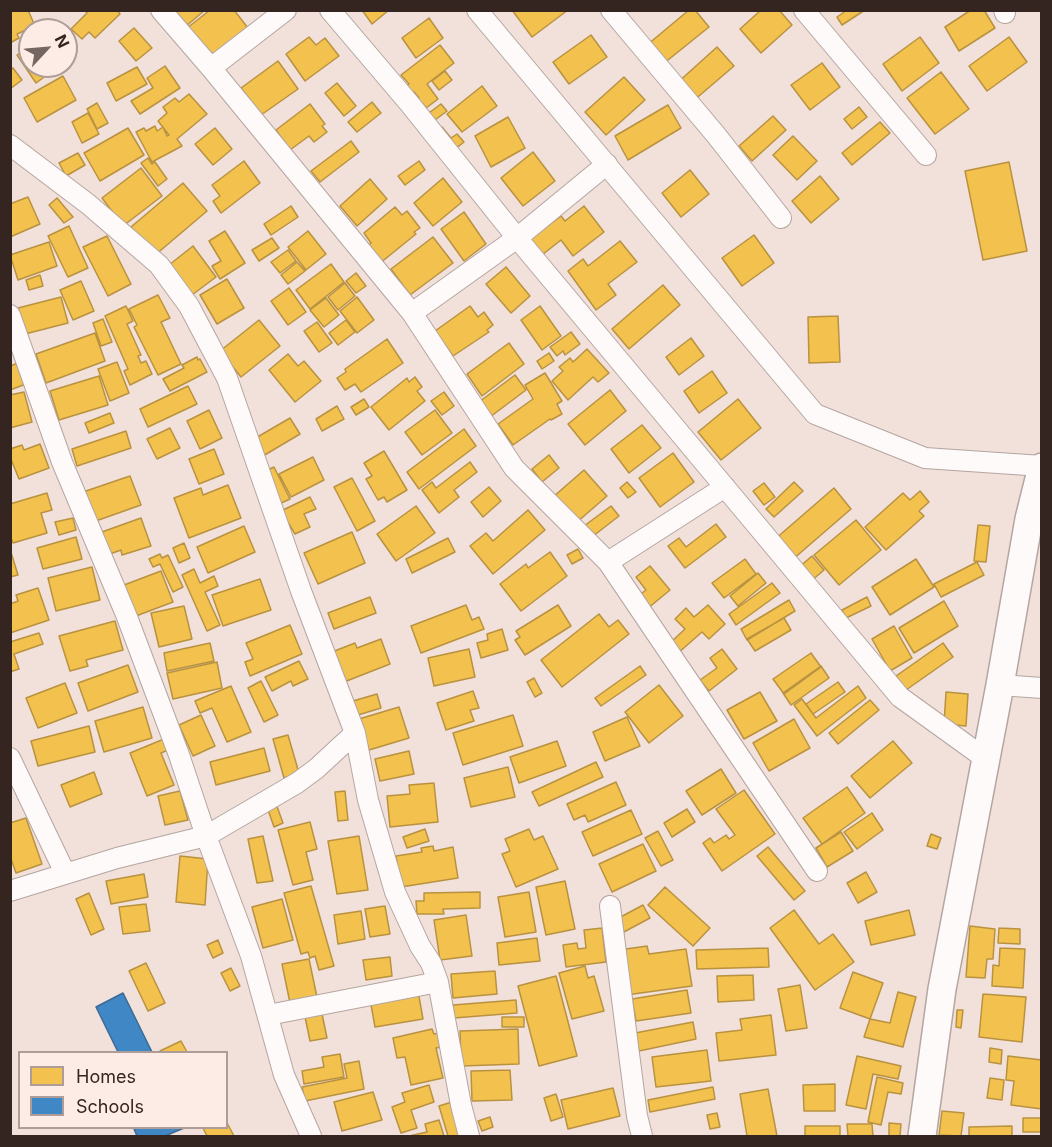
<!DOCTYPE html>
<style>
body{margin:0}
#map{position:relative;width:1052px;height:1147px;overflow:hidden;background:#f2e0da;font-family:Inter,sans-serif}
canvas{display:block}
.frame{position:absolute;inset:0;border:12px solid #342520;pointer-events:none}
.legend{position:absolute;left:18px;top:1051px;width:210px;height:78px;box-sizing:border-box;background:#fdece6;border:2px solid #ad9c97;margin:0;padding:8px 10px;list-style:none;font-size:18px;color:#342520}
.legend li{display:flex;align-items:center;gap:12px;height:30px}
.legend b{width:30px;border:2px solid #ad9c97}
.north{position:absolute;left:18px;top:18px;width:60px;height:60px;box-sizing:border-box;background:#fdece6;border:2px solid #ad9c97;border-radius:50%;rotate:64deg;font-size:16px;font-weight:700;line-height:24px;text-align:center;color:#342520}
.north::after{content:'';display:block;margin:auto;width:21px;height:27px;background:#766661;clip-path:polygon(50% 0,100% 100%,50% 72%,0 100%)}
</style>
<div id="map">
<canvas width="1052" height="1147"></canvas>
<div class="frame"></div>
<ul class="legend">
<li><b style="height:16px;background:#f2c14e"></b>Homes</li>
<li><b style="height:16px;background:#3f88c5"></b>Schools</li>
</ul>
<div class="north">N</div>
</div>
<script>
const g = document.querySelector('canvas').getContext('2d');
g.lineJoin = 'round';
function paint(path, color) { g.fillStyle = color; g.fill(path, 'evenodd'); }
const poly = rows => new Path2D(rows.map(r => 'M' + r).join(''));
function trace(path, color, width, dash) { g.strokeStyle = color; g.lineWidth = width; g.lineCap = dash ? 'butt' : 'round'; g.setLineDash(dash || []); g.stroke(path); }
const homes = poly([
 [10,10,28,10,35,26,17,34,19,38,10,43,10,10],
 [84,10,117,10,120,14,95,38,89,32,82,39,71,29,87,13,84,10],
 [172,10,205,10,185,27,172,10],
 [210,10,234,10,248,28,209,58,182,32,210,10],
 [362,10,389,10,372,24,362,10],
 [512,10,568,10,532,37,512,10],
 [689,10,695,10,709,27,663,64,647,45,689,10],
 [761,10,779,10,792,25,761,53,740,29,761,10],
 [847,10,865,10,842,25,837,17,847,10],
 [971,10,984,10,995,28,959,51,945,27,971,10],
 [429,18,443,38,416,58,402,38,429,18],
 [134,28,152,48,136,61,119,41,134,28],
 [591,35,607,57,569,84,553,62,591,35],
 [309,37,316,45,325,38,339,56,305,81,286,54,309,37],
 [920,37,939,63,902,91,883,64,920,37],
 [1009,37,1027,62,987,91,969,66,1009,37],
 [440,45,454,63,427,84,438,99,426,108,423,104,419,107,414,101,419,98,414,92,411,95,405,87,409,84,401,75,440,45],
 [30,46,30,66,58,67,36,83,17,55,30,46],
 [717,47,734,66,692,102,676,84,717,47],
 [278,61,298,89,261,115,241,88,278,61],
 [822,63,840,87,810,110,791,85,822,63],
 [165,66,180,88,140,114,131,101,153,88,147,78,165,66],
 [137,67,147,84,116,101,107,83,137,67],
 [13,68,22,80,10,89,10,70,13,68],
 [445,71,452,80,439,90,432,81,445,71],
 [941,72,969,109,935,134,907,98,941,72],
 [63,76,76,100,37,122,24,98,63,76],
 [624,77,645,100,606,135,585,112,624,77],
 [337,83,356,106,344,116,325,93,337,83],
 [482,86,497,106,462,132,447,114,482,86],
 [189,94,207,114,177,139,182,146,152,162,136,132,144,128,146,131,155,126,157,131,163,127,167,136,169,135,158,121,167,113,163,107,175,98,179,102,189,94],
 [372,102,381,113,357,132,348,122,372,102],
 [97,103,108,123,97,129,87,109,97,103],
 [310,104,325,124,322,126,327,132,314,142,309,136,290,150,276,130,310,104],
 [441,104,447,111,427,126,422,118,441,104],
 [668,105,681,128,628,160,615,136,668,105],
 [859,107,867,117,852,129,844,119,859,107],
 [88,113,99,134,82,143,72,122,88,113],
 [773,116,786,130,752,161,739,146,773,116],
 [508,117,525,148,491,167,475,136,508,117],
 [880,122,890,133,852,165,842,153,880,122],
 [442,127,451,138,457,134,464,142,450,153,434,133,442,127],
 [128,128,144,155,100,181,84,153,128,128],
 [215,128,232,149,213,165,195,144,215,128],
 [793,136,817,161,797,180,773,155,793,136],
 [351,141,359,152,320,182,311,171,351,141],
 [533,152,555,181,523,206,501,178,533,152],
 [78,153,85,165,66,176,59,163,78,153],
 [148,158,152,164,155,162,167,179,158,186,141,163,148,158],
 [244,161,260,183,221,213,213,201,220,196,212,185,244,161],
 [419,161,425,170,405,185,398,176,419,161],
 [1009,162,1027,251,983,260,965,171,1009,162],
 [141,168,162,196,123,226,102,198,141,168],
 [690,170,709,194,681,217,662,193,690,170],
 [820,176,839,199,811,223,792,201,820,176],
 [443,178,462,202,433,226,414,203,443,178],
 [370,179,387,199,357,226,340,206,370,179],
 [183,183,207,211,154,256,131,227,183,183],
 [28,197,40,224,10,237,10,204,28,197],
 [57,198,73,217,64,223,49,205,57,198],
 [291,206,298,217,271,235,264,224,291,206],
 [584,206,604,232,573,256,561,240,542,255,530,239,561,216,565,221,584,206],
 [395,207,402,215,407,211,420,228,414,232,416,234,379,264,366,248,371,243,364,233,395,207],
 [464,212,486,244,464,261,441,229,464,212],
 [69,226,88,268,68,277,48,236,69,226],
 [225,231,245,263,220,279,212,266,221,261,209,241,225,231],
 [308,231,326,254,306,270,288,247,308,231],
 [754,235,774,263,742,286,722,258,754,235],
 [107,236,131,284,108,296,83,247,107,236],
 [433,237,453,263,410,295,391,269,433,237],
 [272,238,279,248,259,261,252,250,272,238],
 [620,241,637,262,608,284,616,295,596,310,568,271,583,259,588,266,620,241],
 [49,242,57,266,18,280,10,255,49,242],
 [193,246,216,277,192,295,169,265,193,246],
 [288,250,296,261,280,273,271,262,288,250],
 [297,262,305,271,288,284,281,275,297,262],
 [331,264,344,282,310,309,296,290,331,264],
 [506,267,530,296,511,313,486,284,506,267],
 [356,273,366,286,356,293,346,281,356,273],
 [40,275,43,286,29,290,26,280,40,275],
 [227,279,244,308,217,324,200,295,227,279],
 [81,281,94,311,73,320,60,290,81,281],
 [345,283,355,296,338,310,328,297,345,283],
 [663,285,680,305,629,349,612,329,663,285],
 [289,288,306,312,288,325,271,301,289,288],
 [158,295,170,318,161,322,181,364,158,375,134,327,137,325,129,309,158,295],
 [61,297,68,323,25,334,18,308,61,297],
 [357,297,374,320,357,333,340,311,357,297],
 [326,298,339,315,324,327,310,310,326,298],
 [126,306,133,321,127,324,141,355,138,356,141,363,146,361,152,374,130,385,124,371,128,369,105,316,126,306],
 [470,306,478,317,484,312,493,325,487,330,489,332,453,356,435,331,470,306],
 [540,306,561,336,542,350,521,320,540,306],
 [838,316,840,362,809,363,808,317,838,316],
 [103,319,112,342,101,346,93,323,103,319],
 [259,320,280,346,241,377,220,351,259,320],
 [346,320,355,332,338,345,329,333,346,320],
 [317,322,332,343,319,352,304,331,317,322],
 [571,332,580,344,565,355,563,351,557,356,550,347,571,332],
 [95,333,105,361,46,383,36,354,95,333],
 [691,338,704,356,679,375,666,357,691,338],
 [387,339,403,363,361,392,355,384,345,390,337,378,346,372,345,369,387,339],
 [509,343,524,364,482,396,467,374,509,343],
 [587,349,609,373,598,382,593,377,568,400,552,381,563,371,559,367,570,358,573,362,587,349],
 [549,353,554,361,542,369,537,361,549,353],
 [288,354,298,366,304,361,321,381,295,402,269,370,288,354],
 [197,357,198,360,200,359,207,372,170,391,163,379,184,368,182,365,197,357],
 [117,362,129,393,110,401,98,369,117,362],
 [18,363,26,384,10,390,10,366,18,363],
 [712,371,727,393,699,413,684,391,712,371],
 [545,373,562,401,557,404,562,414,551,420,550,419,513,445,498,424,533,399,525,385,545,373],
 [515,375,526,390,486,420,475,405,515,375],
 [99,376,108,405,59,420,50,391,99,376],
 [415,377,422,387,417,391,425,401,389,430,371,407,407,378,409,382,415,377],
 [188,386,197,404,148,427,140,409,188,386],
 [610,390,626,411,585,445,568,424,610,390],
 [24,392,32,422,10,428,10,395,24,392],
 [444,392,454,406,442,415,431,401,444,392],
 [364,399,369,407,356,415,351,407,364,399],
 [738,399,761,428,721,460,698,432,738,399],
 [337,406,344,419,322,431,316,419,337,406],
 [209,410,222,438,200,449,187,421,209,410],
 [435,410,452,433,422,455,405,432,435,410],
 [110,413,114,423,89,433,85,423,110,413],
 [290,418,300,434,263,456,254,439,290,418],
 [642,425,661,448,629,473,611,449,642,425],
 [170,428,180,448,157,459,147,439,170,428],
 [464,429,476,446,419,489,407,472,464,429],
 [126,431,131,448,77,466,72,449,126,431],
 [40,444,49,468,19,479,10,457,10,449,22,445,24,450,40,444],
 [214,449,224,474,199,484,189,459,214,449],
 [384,451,407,490,387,502,384,497,378,500,366,479,372,476,364,463,384,451],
 [673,453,694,482,660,507,639,478,673,453],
 [549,455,559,468,542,482,532,469,549,455],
 [313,457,324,480,291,497,279,474,313,457],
 [470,462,477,472,454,490,459,497,439,513,422,490,432,482,436,488,470,462],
 [274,467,290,499,279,504,263,472,274,467],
 [584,470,607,496,576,523,553,497,584,470],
 [130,476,141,505,93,522,83,492,130,476],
 [352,478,375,521,357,531,334,487,352,478],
 [627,482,636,492,628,498,620,488,627,482],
 [794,482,803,491,774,517,766,509,794,482],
 [764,483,775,497,764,505,753,491,764,483],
 [228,485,241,518,189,538,174,498,201,488,203,495,228,485],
 [489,487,501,501,483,517,471,502,489,487],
 [834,488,851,509,792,560,774,540,834,488],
 [920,491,929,502,919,511,924,516,886,550,865,527,903,493,910,500,920,491],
 [47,493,52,510,41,513,47,533,13,543,10,536,10,504,47,493],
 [310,497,316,509,304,514,310,527,295,534,281,511,310,497],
 [416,506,435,533,396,561,377,534,416,506],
 [611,506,619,516,588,540,580,529,611,506],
 [528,510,545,530,493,574,470,546,486,533,493,541,528,510],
 [73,518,76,530,59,535,55,522,73,518],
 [141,518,151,546,122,555,121,550,107,555,99,533,141,518],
 [856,520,881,550,839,585,814,555,856,520],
 [716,524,726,537,685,568,668,546,679,538,686,547,716,524],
 [978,525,990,526,986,562,974,561,978,525],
 [244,526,255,552,208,573,197,547,244,526],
 [352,532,365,563,318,584,304,553,352,532],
 [76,537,82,559,43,569,37,548,76,537],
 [448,538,455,552,412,573,406,559,448,538],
 [184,543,190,558,179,563,173,548,184,543],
 [10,549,18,575,10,577,10,549],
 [578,549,583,558,572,564,567,555,578,549],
 [550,552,567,576,521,611,500,584,526,564,528,568,550,552],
 [160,554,162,558,168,555,183,587,173,592,160,564,153,567,149,559,160,554],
 [812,556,824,570,810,582,798,568,812,556],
 [745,559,756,574,724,598,712,583,745,559],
 [916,559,934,587,890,615,872,587,916,559],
 [977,562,984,575,941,597,934,584,977,562],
 [650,566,670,590,647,609,637,597,646,590,636,577,650,566],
 [92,567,100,600,56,611,48,578,92,567],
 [194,569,200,583,214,576,218,586,205,592,220,625,207,631,182,575,194,569],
 [161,571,173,602,136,616,124,585,161,571],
 [758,573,766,583,738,606,730,596,758,573],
 [260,579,271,610,223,626,212,595,260,579],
 [772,583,780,593,736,625,729,614,772,583],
 [38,588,49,620,10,633,10,604,18,601,16,595,38,588],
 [370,597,376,613,334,629,328,613,370,597],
 [867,597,871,606,846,618,842,610,867,597],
 [789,600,795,611,747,640,741,629,789,600],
 [944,601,958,626,914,653,899,628,944,601],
 [466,605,472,620,479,617,484,629,421,653,411,626,466,605],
 [558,605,571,626,525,655,515,640,520,637,516,631,558,605],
 [708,605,725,624,709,639,702,632,677,654,669,644,685,629,675,619,686,608,694,617,708,605],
 [184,606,192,639,159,647,151,613,184,606],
 [599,614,609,627,618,620,629,634,562,687,541,660,599,614],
 [784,618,791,630,755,651,747,639,784,618],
 [115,621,123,650,86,660,88,666,70,671,59,636,115,621],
 [290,625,302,654,250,676,245,662,253,659,246,643,290,625],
 [894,626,912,658,890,671,872,639,894,626],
 [502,629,508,650,481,658,477,643,488,640,487,634,502,629],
 [39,633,43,644,14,654,19,669,10,672,10,642,39,633],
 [381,639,390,664,344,682,332,652,355,643,357,648,381,639],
 [210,643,214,661,167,671,164,653,210,643],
 [943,643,953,657,906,690,896,676,943,643],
 [469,649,475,677,434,686,428,658,469,649],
 [722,649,737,669,709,691,700,680,717,668,710,658,722,649],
 [811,653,821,667,784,694,773,679,811,653],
 [299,661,308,679,293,686,291,681,272,691,265,677,299,661],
 [217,662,222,688,173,699,167,673,217,662],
 [128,665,138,692,88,711,78,683,128,665],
 [640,666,646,675,601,706,595,698,640,666],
 [821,666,829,678,791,705,783,693,821,666],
 [534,678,542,693,535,697,527,682,534,678],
 [261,681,278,715,264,722,248,688,261,681],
 [838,682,845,692,813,714,806,704,838,682],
 [65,683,77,713,38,728,26,698,65,683],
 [659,685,683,716,649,743,625,712,659,685],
 [231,686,251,732,227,742,212,708,200,713,195,701,231,686],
 [858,686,866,698,817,736,794,705,802,699,816,718,858,686],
 [473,691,479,708,470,710,474,721,446,730,437,703,473,691],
 [760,692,777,721,744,739,727,710,760,692],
 [946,692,968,694,966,726,944,724,946,692],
 [377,694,381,708,358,715,353,701,377,694],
 [870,700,879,710,838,744,829,733,870,700],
 [143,707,152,738,104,752,95,721,143,707],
 [399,707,409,738,369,750,359,719,399,707],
 [201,715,215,746,193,756,179,725,201,715],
 [513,715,523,746,463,765,453,733,513,715],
 [627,717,640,746,605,761,593,732,627,717],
 [794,719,810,748,769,771,753,743,794,719],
 [89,726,95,752,38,766,31,741,89,726],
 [288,735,299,773,284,778,273,739,288,735],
 [164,739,168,750,161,753,174,785,147,796,130,753,164,739],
 [557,741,566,766,519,783,510,757,557,741],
 [893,741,912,763,870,798,851,776,893,741],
 [264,748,270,771,216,785,210,762,264,748],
 [409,751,414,774,380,781,375,759,409,751],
 [596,762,603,777,539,806,532,792,596,762],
 [508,767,515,797,471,807,464,778,508,767],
 [721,769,736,793,702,815,686,791,721,769],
 [94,772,102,794,70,807,61,785,94,772],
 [616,782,626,805,588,822,585,815,574,820,567,804,616,782],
 [434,783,438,822,390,827,387,796,410,794,409,785,434,783],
 [847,787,865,813,822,844,803,818,847,787],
 [744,790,775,834,722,871,703,843,710,838,714,843,726,835,729,839,735,835,716,809,744,790],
 [180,791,188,820,165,825,158,796,180,791],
 [345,791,348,820,338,821,335,792,345,791],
 [275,801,283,823,274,827,266,804,275,801],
 [687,809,695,822,672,837,664,823,687,809],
 [631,810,642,834,593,856,582,832,631,810],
 [872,813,883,830,857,849,844,832,872,813],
 [26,818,42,864,16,873,10,856,10,823,26,818],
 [310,822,317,849,306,852,313,880,293,885,278,830,310,822],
 [425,829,429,841,407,848,403,837,425,829],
 [529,829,534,840,543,836,558,869,516,887,502,854,510,851,505,839,529,829],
 [658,831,673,860,661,866,645,838,658,831],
 [841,832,853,851,827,867,816,848,841,832],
 [931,834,941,838,937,849,927,846,931,834],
 [263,836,273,881,257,883,248,839,263,836],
 [359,836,368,890,337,894,328,841,359,836],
 [643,844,656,871,612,892,599,864,643,844],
 [433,846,434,851,453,847,458,878,401,887,396,856,422,852,421,848,433,846],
 [768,847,805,891,794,900,757,856,768,847],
 [180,856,208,859,205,905,176,902,180,856],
 [866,872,877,892,858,903,847,883,866,872],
 [144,874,148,897,111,904,106,881,144,874],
 [565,881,575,929,546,935,536,887,565,881],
 [311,886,334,966,319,970,315,956,310,958,308,952,301,954,284,893,311,886],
 [665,887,710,928,693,946,648,905,665,887],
 [480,892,480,908,443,909,444,914,417,914,416,901,424,901,424,893,480,892],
 [529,892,536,932,505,937,498,897,529,892],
 [89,893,104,929,91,935,76,899,89,893],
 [282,899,293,940,263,948,252,907,282,899],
 [146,904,150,931,123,934,119,907,146,904],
 [643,905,650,918,622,933,615,920,643,905],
 [385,906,390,934,370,937,365,909,385,906],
 [794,910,819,944,833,934,854,962,815,990,770,928,794,910],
 [909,910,915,935,871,945,865,921,909,910],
 [361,911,365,939,338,944,334,915,361,911],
 [466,915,472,956,440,960,434,920,466,915],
 [970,926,995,929,993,959,987,959,985,978,966,977,970,926],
 [602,928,606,962,566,967,563,945,577,943,578,949,586,948,584,930,602,928],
 [999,928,1020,929,1020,944,998,943,999,928],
 [537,938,540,961,499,965,497,943,537,938],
 [218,940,223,953,213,958,207,945,218,940],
 [647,946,649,954,686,949,692,986,626,995,619,950,647,946],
 [768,948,769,967,697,969,696,950,768,948],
 [1000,948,1025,949,1023,988,992,986,993,965,999,966,1000,948],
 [390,957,392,976,366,980,363,960,390,957],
 [309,959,317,997,290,1003,282,964,309,959],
 [146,963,165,1003,148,1011,129,971,146,963],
 [585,966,588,978,594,976,604,1011,572,1019,559,973,585,966],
 [231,968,240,986,230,991,221,973,231,968],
 [495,971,497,994,453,998,451,974,495,971],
 [853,972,883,983,870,1019,840,1008,853,972],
 [753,975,754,1000,718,1002,717,976,753,975],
 [556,976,577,1056,539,1066,518,986,556,976],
 [800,985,807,1028,786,1031,778,989,800,985],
 [687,990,691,1013,636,1021,632,999,687,990],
 [418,991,423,1019,375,1027,370,999,418,991],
 [898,992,916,997,903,1047,864,1037,870,1019,890,1023,898,992],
 [983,994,1026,997,1022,1042,979,1037,983,994],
 [516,1000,517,1013,454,1018,453,1005,516,1000],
 [321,1009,327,1038,310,1041,304,1012,321,1009],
 [957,1010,963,1010,961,1028,956,1027,957,1010],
 [771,1015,776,1055,719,1061,716,1033,742,1030,740,1019,771,1015],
 [502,1017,524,1017,524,1027,502,1027,502,1017],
 [693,1022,696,1039,639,1051,635,1033,693,1022],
 [432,1029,434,1034,439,1033,442,1047,436,1048,443,1078,411,1085,405,1057,397,1058,393,1038,432,1029],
 [518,1029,519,1064,461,1066,460,1031,518,1029],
 [181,1041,187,1052,161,1052,160,1051,181,1041],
 [990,1048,1002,1050,1001,1064,989,1062,990,1048],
 [707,1050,711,1081,656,1087,652,1057,707,1050],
 [340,1054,344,1077,304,1084,302,1071,324,1067,322,1057,340,1054],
 [857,1056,901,1066,898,1079,873,1074,866,1109,846,1105,857,1056],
 [1008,1056,1042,1060,1042,1109,1011,1105,1014,1081,1006,1080,1008,1056],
 [359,1061,364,1089,305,1101,302,1087,347,1078,344,1064,359,1061],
 [510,1070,512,1100,472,1101,471,1071,510,1070],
 [877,1077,903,1083,901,1094,888,1092,881,1125,868,1122,877,1077],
 [990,1078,1004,1080,1002,1100,987,1098,990,1078],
 [835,1084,835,1111,804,1111,803,1085,835,1084],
 [429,1085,434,1102,411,1110,417,1128,401,1133,392,1107,405,1102,402,1093,429,1085],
 [713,1087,715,1099,650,1112,648,1100,713,1087],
 [613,1088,620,1116,568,1129,561,1100,613,1088],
 [768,1089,777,1136,747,1136,740,1094,768,1089],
 [373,1092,382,1120,342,1131,334,1102,373,1092],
 [556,1094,563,1117,551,1121,544,1098,556,1094],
 [455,1101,465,1136,448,1136,439,1106,455,1101],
 [942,1111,964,1113,961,1136,939,1135,942,1111],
 [717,1113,720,1127,710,1129,707,1115,717,1113],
 [490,1117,493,1127,482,1131,478,1121,490,1117],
 [1023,1118,1042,1118,1042,1132,1023,1132,1023,1118],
 [439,1120,444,1136,409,1136,427,1132,425,1124,439,1120],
 [226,1121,234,1136,207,1136,203,1128,226,1128,226,1121],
 [889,1123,901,1124,900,1136,889,1136,889,1123],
 [847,1124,872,1124,873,1136,848,1136,847,1124],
 [805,1126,840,1126,840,1136,805,1136,805,1126],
 [1012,1126,1012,1136,969,1136,969,1127,1012,1126]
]);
const schools = poly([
 [123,993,152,1052,118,1052,96,1007,123,993],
 [137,1128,184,1128,165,1136,137,1136,134,1129,137,1128]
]);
const street = poly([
 [161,10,211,68,412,313,514,468,608,562,817,871],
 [330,10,409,103,517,238,900,697,986,759],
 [477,10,815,414,925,458,1042,466],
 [611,10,716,135,781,218],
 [804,10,926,155],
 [1004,10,1005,13],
 [211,68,286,10],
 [10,145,88,204,159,265,189,306,227,378,301,591,355,733,368,800,395,892,420,946,431,963,438,982,461,1105,469,1136],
 [412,313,517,238,607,164],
 [10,315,62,462,127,617,179,755,206,836,251,956,284,1075,311,1136],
 [608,562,725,487],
 [1000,685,1042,688],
 [10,758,65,873],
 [10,891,117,858,206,836,297,783,316,769,355,733],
 [610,906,637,1116,642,1136],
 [268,1015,438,982]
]);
const secondary = poly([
 [922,1136,942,989,1000,685,1029,519,1042,467]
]);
paint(homes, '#f2c14e');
trace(homes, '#b99240', 1.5);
paint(schools, '#3f88c5');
trace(schools, '#3c6a94', 1.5);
trace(street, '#b4a6a1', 22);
trace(secondary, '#b4a6a1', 30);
trace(street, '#fdfaf9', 20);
trace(secondary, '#fdfaf9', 27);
</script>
